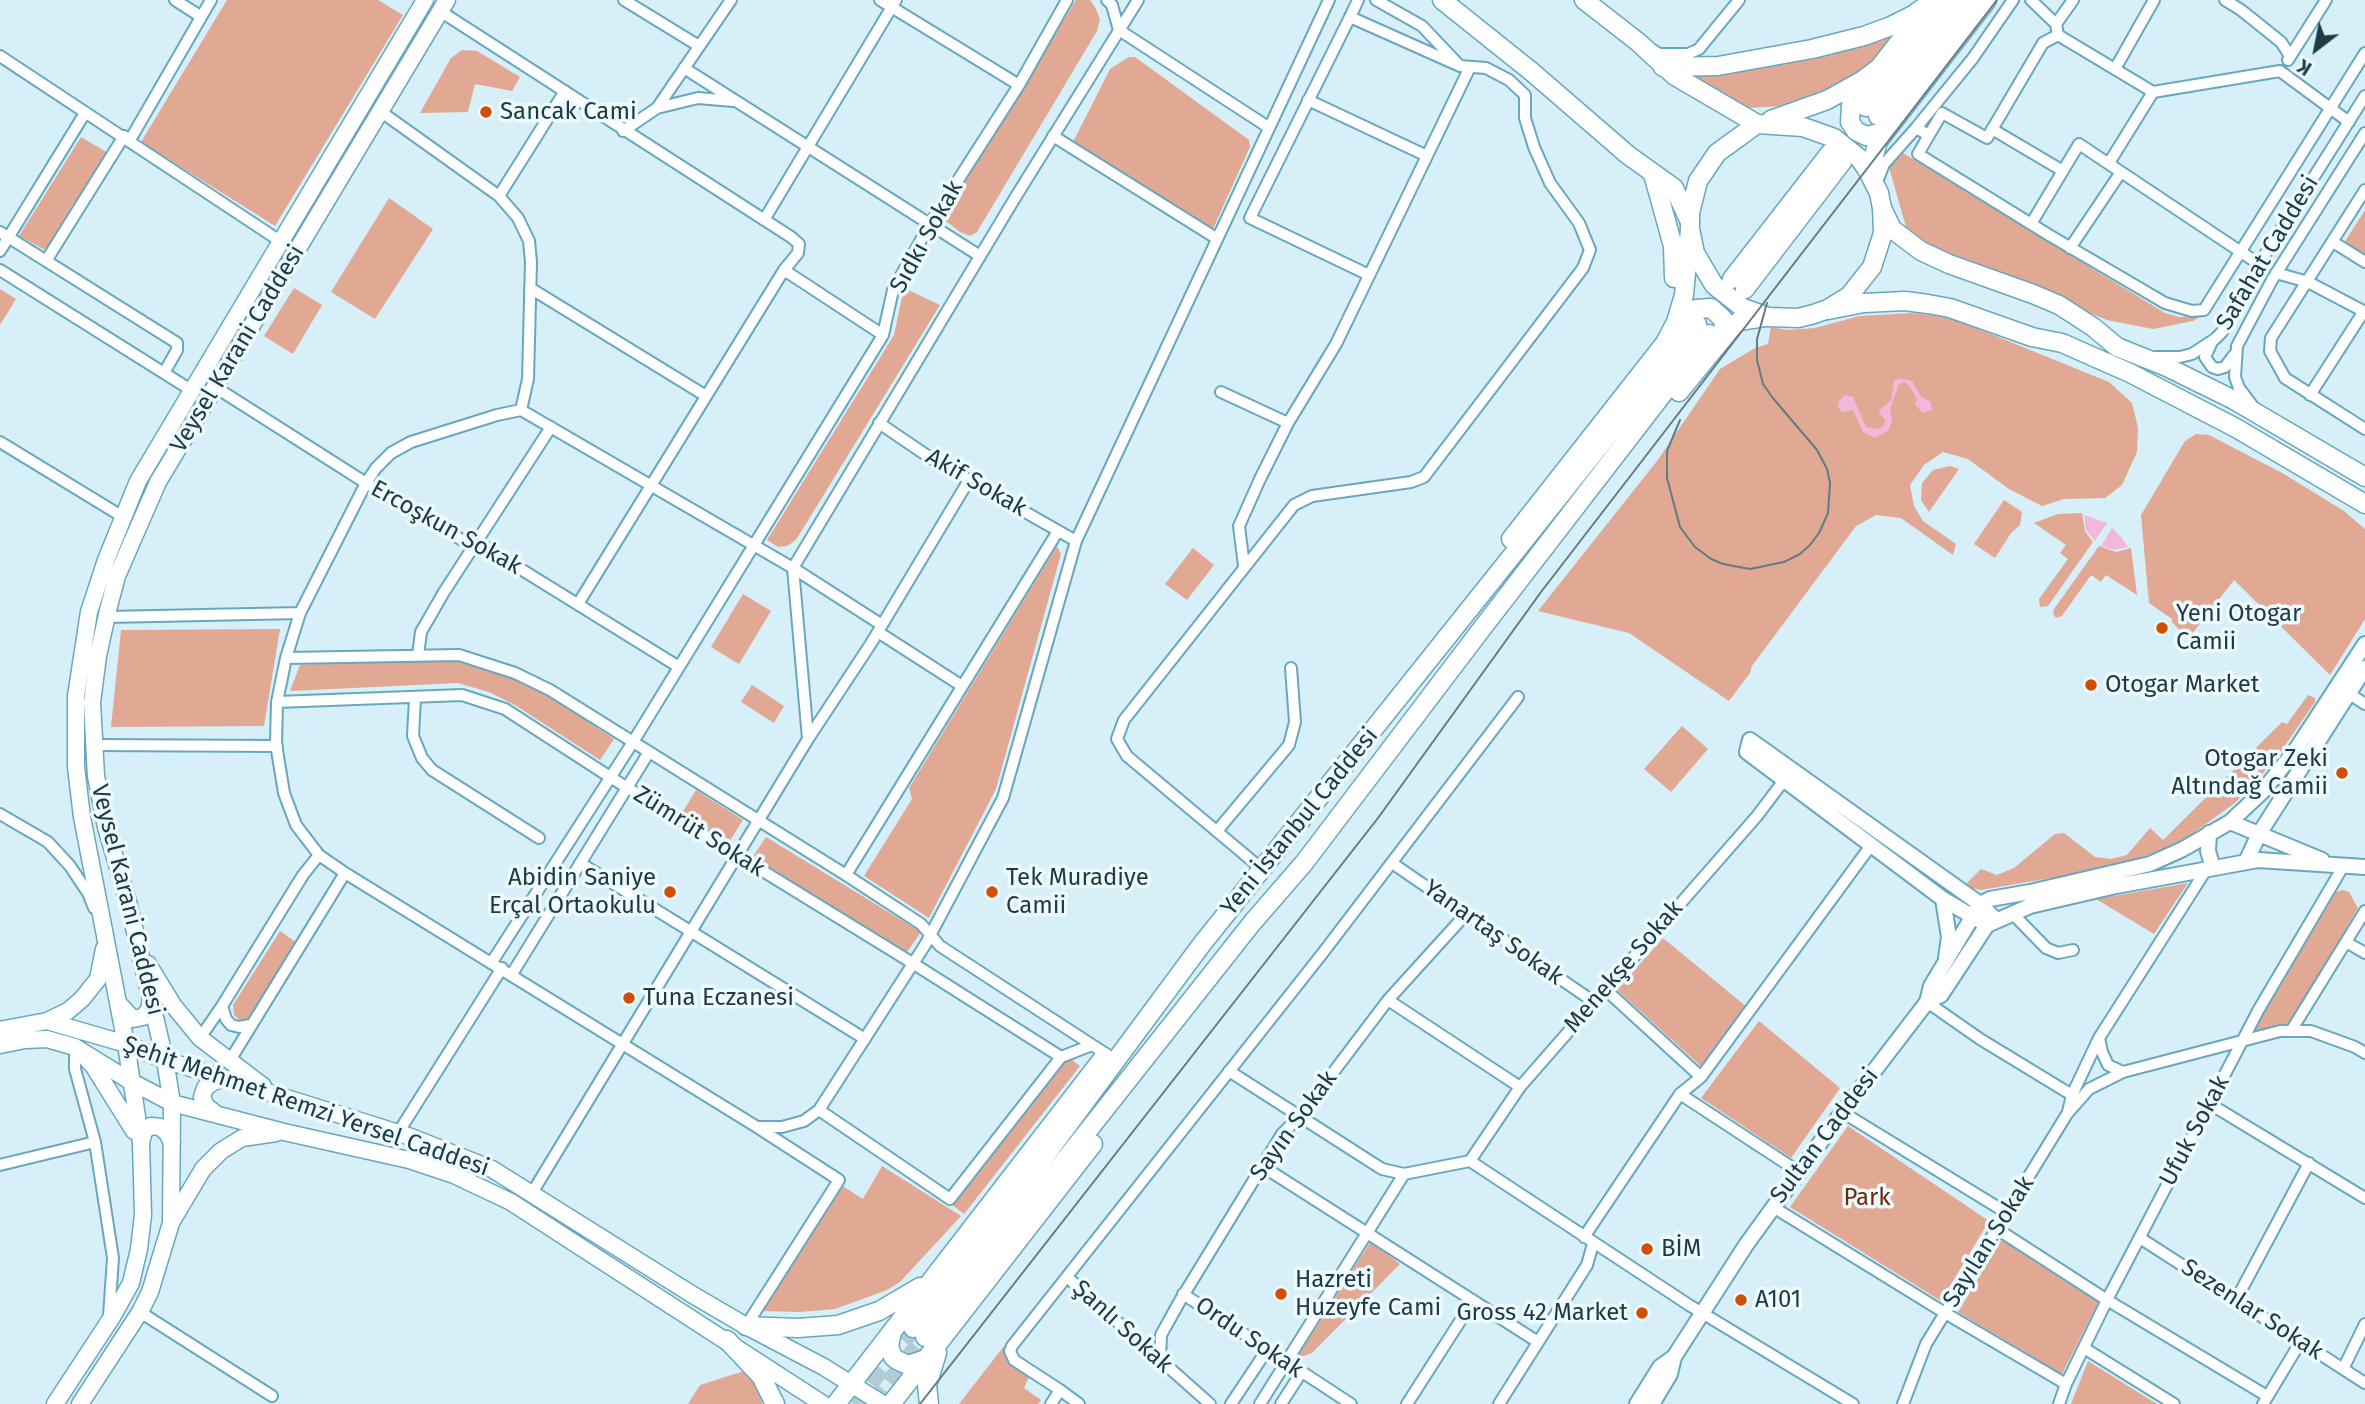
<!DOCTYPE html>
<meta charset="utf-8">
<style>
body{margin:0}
#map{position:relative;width:2365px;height:1404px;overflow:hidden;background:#d6eff8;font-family:"Fira Sans",sans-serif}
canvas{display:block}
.north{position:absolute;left:2281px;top:14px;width:70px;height:70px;-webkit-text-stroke:5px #edfafe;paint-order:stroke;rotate:212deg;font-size:19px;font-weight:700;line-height:28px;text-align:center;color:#203b44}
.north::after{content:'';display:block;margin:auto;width:24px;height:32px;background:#203b44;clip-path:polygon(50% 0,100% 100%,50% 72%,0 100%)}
</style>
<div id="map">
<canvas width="2365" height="1404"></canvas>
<div class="north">K</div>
</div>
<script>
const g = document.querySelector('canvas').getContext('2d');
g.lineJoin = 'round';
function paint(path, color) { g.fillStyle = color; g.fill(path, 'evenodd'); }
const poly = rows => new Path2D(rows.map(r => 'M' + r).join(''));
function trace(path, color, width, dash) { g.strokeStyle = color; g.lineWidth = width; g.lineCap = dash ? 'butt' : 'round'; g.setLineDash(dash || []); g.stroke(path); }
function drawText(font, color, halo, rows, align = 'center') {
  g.font = font + ' "Fira Sans",sans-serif'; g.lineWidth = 7; g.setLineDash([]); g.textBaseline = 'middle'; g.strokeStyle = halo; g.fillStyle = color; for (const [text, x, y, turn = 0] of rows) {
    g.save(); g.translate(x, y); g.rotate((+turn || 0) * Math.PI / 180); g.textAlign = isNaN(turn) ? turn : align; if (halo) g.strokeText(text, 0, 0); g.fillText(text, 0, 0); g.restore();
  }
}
const green = poly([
 [227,0,378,0,403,15,275,226,141,142],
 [1076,0,1090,0,1095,7,1100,19,1097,31,977,232,970,236,960,232,942,218],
 [1898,30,1880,53,1854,76,1821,95,1785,106,1745,108,1684,74,1717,74,1775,66,1824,55],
 [462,50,477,51,520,77,512,91,475,84,468,112,420,113,451,58],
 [1129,57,1135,57,1249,140,1250,147,1212,231,1073,142,1110,69],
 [81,137,108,153,47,251,19,236],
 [1898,150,2165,313,2180,317,2201,316,2193,321,2153,329,2107,320,2045,294,1969,267,1908,234,1888,164],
 [389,198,433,229,375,319,331,292],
 [2365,210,2365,256,2344,243],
 [294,288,322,305,293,354,264,336],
 [904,288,940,305,796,540,787,546,778,547,767,540,894,335],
 [0,289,16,299,0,325],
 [1912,313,1949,317,2109,382,2132,403,2138,428,2137,452,2122,485,2105,498,2064,499,2042,506,2009,489,1968,459,1943,452,1924,465,1910,485,1914,506,1923,521,1956,544,1953,555,1901,518,1876,515,1856,526,1752,666,1750,673,1729,701,1629,633,1538,611,1657,461,1720,369,1755,348,1768,344,1771,327,1788,330,1815,328,1859,316],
 [2196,434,2209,435,2284,474,2344,511,2365,529,2365,619,2330,675,2234,580,2188,639,2172,622,2172,619,2149,603,2141,515,2185,441],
 [1950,466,1959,469,1929,512,1921,500,1922,483,1933,470],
 [2004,500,2022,512,2020,525,2011,533,1995,558,1974,544],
 [2082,513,2085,531,2093,542,2048,606,2040,607,2039,599,2068,559,2060,553,2066,545,2034,523,2058,514],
 [1057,546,1061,554,996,789,929,918,864,876,912,799,909,788],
 [2099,546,2116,552,2131,548,2137,595,2106,575,2101,582,2091,575,2062,616,2056,618,2053,614,2054,609],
 [1193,548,1214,565,1187,600,1165,584],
 [743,594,771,611,739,664,711,647],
 [280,629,264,726,111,727,121,630],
 [424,658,453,658,512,678,543,692,614,739,600,760,515,705,489,692,458,683,290,691,300,665],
 [752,685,784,706,774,723,741,702],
 [2308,695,2315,698,2315,702,2275,760,2235,803,2189,836,2157,852,2104,869,1981,890,1964,886,1981,869,1997,875,2014,868,2055,834,2064,833,2095,857,2111,859,2127,855,2150,828,2163,840,2282,722,2287,724],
 [1682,726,1708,749,1671,792,1644,769],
 [696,790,743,820,729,842,682,813],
 [766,837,921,932,907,952,752,858],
 [2188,883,2154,934,2096,899],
 [2343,890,2349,892,2358,908,2290,1024,2273,1030,2253,1031,2336,892],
 [280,931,297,943,249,1017,244,1020,238,1019,234,1015,233,1005],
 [1663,938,1748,1008,1703,1068,1617,990],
 [1759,1021,1840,1088,1791,1158,1701,1098],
 [1067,1056,1080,1066,964,1214,951,1204],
 [1848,1126,1989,1221,1941,1301,1790,1207],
 [882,1166,961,1216,900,1282,887,1290,835,1309,800,1312,760,1311,841,1185,863,1199],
 [2002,1239,2099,1301,2062,1374,1958,1312],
 [1371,1241,1400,1264,1312,1353,1296,1359],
 [1004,1346,1034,1366,1024,1388,1041,1400,1038,1404,959,1404],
 [2088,1361,2157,1404,2071,1404],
 [744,1371,762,1394,762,1404,688,1404,700,1385]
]);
const water = poly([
 [1899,378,1912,381,1921,396,1931,402,1932,410,1922,413,1915,404,1917,399,1912,390,1905,382,1899,384,1890,409,1892,421,1888,431,1875,438,1863,432,1853,410,1843,412,1838,407,1839,401,1845,395,1853,397,1866,427,1878,429,1884,425,1885,419,1880,414,1879,410,1891,400,1894,381],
 [2084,515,2107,523,2095,541,2086,530],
 [2112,528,2121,537,2128,547,2114,550,2101,546]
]);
const trunkTunnel = poly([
 [853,1404,913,1328],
 [873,1404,925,1337]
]);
const minor = poly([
 [175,0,200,16],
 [624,0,699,46],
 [880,0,1019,85],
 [1107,0,1112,5,1119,30,1268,127],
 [1376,0,1422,26,1458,64],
 [2031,0,2056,24,2058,35,2153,92,2280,71,2349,122],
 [2225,0,2241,10,2281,42,2290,56],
 [440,11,791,237,799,244,798,253,784,270,578,604],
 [1350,17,1250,218,1369,275],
 [2056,24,2073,0],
 [2058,35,2043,43,1987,138,1942,113,1918,154,2049,235,2165,303,2192,311,2204,310,2365,53],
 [1653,50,1659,54,1688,54,1699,49,1739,0],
 [0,56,280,241],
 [2288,60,2326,0],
 [684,68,980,256],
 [2115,69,2154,0],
 [1308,100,1427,156],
 [657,108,698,98,733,101],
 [380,111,499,196,518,218,529,241,531,262,528,379,521,410],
 [1992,129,2063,171],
 [623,131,657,108,731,0],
 [1929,135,1916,128,1973,58,2013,0],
 [1053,136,1216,238],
 [130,140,211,0],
 [2109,163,2153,92],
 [1877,182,1884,164,1916,128],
 [2365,190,2271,338,2270,351,2285,378,2365,429],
 [499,196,565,91],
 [764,220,896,0],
 [2031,224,2079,144,2259,264],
 [0,232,177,343,177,350,164,373],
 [2333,242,2365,262],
 [2070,248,2121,172],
 [0,251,85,113],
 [46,261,124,136],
 [0,270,191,390],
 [784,270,883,335],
 [2276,273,2308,282,2365,312],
 [530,288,706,396],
 [2211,344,2205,357,2212,367,2218,369,2225,367,2234,355],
 [2156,357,2180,357,2192,354,2215,339,2222,332,2259,264,2365,96],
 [215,387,366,483,462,540,477,542,679,667],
 [1221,392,1288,423],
 [2310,395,2364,311],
 [2252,405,2239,388,2235,377,2237,346,2272,280,2365,133],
 [879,423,932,459,1076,541],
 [0,442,123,517],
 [1244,566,1239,526,1260,479,1288,423,1336,344,1470,67],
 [107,617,300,613],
 [882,625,793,568,521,410,497,415,411,442,391,453,376,468,366,483,300,613,286,658,277,702,276,744,284,793,296,825,319,855,345,873,757,1127,782,1127,804,1121,819,1110,925,945,1003,798,1076,541,1329,0],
 [878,632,962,686],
 [418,655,421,632,444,592,551,427],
 [286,658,459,655,515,673,550,690,846,875,921,924,940,946,1106,1054],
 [2348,693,2365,704],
 [415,698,413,736,422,758,432,770,539,838],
 [277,702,462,695,505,709,610,777,914,964,1061,1057,1092,1045],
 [808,739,870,645,969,480],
 [95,745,277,746],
 [0,814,48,842,70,866,88,893,94,908],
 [1217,831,1289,745,1295,722,1291,668],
 [580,863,865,1039],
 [1392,863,1594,1002],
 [1263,870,1127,756,1117,739,1124,720,1294,505,1312,496,1411,482,1424,477,1583,268,1590,250,1579,223,1550,183,1534,147,1525,118,1525,95,1509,80,1486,68,1460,66,1350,17,1358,0],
 [846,875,1058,531],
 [2012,913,2046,948,2058,953,2073,950],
 [2346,942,2365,953],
 [492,962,633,742,883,335,893,290,930,224,1019,85,1067,0],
 [512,974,649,752],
 [1605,989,1701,1077],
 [1388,1000,1520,1087],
 [1927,1002,1980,1039,2072,1095],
 [222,1006,226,1019,231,1025,239,1027,250,1025],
 [2291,1031,2365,911],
 [200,1038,222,1006,303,875,319,855],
 [2099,1038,2102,1052,2108,1065,2123,1072],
 [75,1047,75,1069,95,1142,113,1258,109,1316],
 [229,1062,345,873],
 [1229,1071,1382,1169,1404,1174,1470,1161,1689,1305,1853,1404],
 [1680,1094,1799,1172],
 [2210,1104,2365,1198],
 [819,1110,950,1199,1061,1057],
 [1842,1112,2007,1213],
 [2068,1112,2072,1095,2099,1038,2206,870],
 [398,1133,502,968],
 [1470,1161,1520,1087,1757,816,1785,779],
 [0,1165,95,1142],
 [1262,1166,1538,1342],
 [532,1193,808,739,793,568,1015,198,1138,0],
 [1773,1207,1945,1313,2066,1384],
 [1997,1229,2107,1300,2267,1396],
 [1584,1237,1680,1094,1701,1077,1872,844],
 [2140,1238,2365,1383],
 [1067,1277,1210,1404],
 [1183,1294,1351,1404],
 [2236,1300,2309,1163],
 [140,1312,272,1396],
 [746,1326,839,1180,757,1127],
 [2084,1348,2174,1404],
 [1160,1361,1161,1335,1181,1299,1282,1134,1301,1115,1388,1000,1466,914],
 [2343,1369,2365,1324],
 [1060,1390,1079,1404],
 [1051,1404,1060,1390,1014,1360,1010,1351,1012,1346,1322,954,1518,697],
 [1231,1404,1267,1350],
 [1260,1404,1404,1174],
 [1281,1404,1301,1373],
 [1407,1404,1473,1301],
 [1499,1404,1587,1265,1593,1244],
 [1903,1404,1926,1344,2067,1114,2089,1089,2123,1072,2280,1031,2311,1031,2355,1047,2365,1053],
 [2059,1404,2066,1384,2109,1296,2259,1009,2344,865],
 [2263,1404,2301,1341]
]);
const tertiary = poly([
 [2365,644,2295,751,2262,792,2230,822,2183,849,2150,864,2030,892,1990,899,1980,904,1750,740,1747,752,1943,899,1987,925,2030,906,2116,886,2258,860,2365,867],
 [2230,822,2322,860],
 [2209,833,2208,851,2213,868],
 [2246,862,2259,834,2365,668],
 [1943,899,1949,937,1946,958],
 [1927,1002,1931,986,1980,904,1996,920],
 [1637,1404,1660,1367,1674,1357,1746,1245,1838,1118,1927,1002,1941,995,1987,925],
 [1652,1404,1670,1374,1674,1357]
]);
const secondary = poly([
 [148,964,173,1005,200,1038,263,1086],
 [119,1004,133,1019,143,1017,149,1010,151,999],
 [47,1021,68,1011,82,999,98,979,104,949],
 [0,1030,47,1021,126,1044,165,1060,411,1137,492,1169,693,1295,746,1326,824,1367,883,1404],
 [0,1045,25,1040,47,1039,75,1047,130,1081,172,1103,284,1132,409,1160,454,1175,511,1202,823,1404],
 [85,1057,94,1067,134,1131],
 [216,1114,206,1106,202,1097,205,1088,213,1082,223,1079],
 [141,1143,144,1131,151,1126,160,1127,167,1133,172,1143],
 [172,1221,203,1169,221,1151,242,1138,276,1133],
 [55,1404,112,1317,131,1283,139,1249,143,1215,141,1143,126,1044,82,817,76,767,76,696,89,612,106,560,138,481,425,0],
 [80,1404,140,1312,150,1292,171,1223,172,1103,165,1060,128,902,106,827,96,776,92,702,98,656,108,610,117,576,158,482,447,0]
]);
const primary = poly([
 [1442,0,1532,72,1628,155,1674,188,1690,222],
 [1584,0,1638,42,1675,76,1757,124],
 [1882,208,1892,229,1921,251,1949,264,2033,294,2059,305,2093,327,2117,347,2167,367,2234,400,2365,477],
 [1828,310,1864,303,1905,301,1928,304,1950,308,2032,337,2062,343,2130,373,2236,428,2365,504]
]);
const trunk = poly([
 [1663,67,1718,66,1812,49,1864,36,1891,26,1913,15,1931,2],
 [1868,81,1851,105,1850,122,1856,131,1866,136,1884,132],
 [1866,107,1949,0],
 [1878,116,1970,0],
 [1771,120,1827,100,1863,80,1879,68,1921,14],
 [1757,124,1803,127,1834,138,1859,158,1868,171,1879,193,1882,208,1883,233,1872,267,1849,296,1828,309,1814,314,1798,318,1768,317,1743,308,1714,285,1695,253,1690,229,1690,213,1698,181,1717,153,1757,124],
 [1653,174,1673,246,1674,278],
 [1874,178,1873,159,1878,141,1987,0],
 [1732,279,1830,153],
 [1745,289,1842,162],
 [1676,329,1696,309,1711,308,1723,319,1724,329,1719,342],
 [1679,392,1732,327,1739,321,1765,317],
 [1511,539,1665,343,1676,322,1684,295,1690,229],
 [746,1326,798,1328,838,1325,879,1311,920,1287],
 [913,1328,1005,1210,1202,944,1697,324],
 [892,1332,889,1346,893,1357,897,1360,908,1365,926,1359],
 [925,1337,1252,923,1304,863,1477,635,1709,334],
 [727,1340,761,1376,775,1404],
 [836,1404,1104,1057],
 [891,1404,1093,1144],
 [929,1404,927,1385,937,1353]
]);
const tram = poly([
 [1680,420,1667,451,1667,478,1680,527,1695,547,1711,559,1723,564,1750,569,1784,562,1800,554,1810,545,1819,533,1828,513,1830,483,1827,469,1817,450,1772,397,1763,384,1757,360,1757,339,1767,303],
 [920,1404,1378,818,1541,592,1997,0]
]);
const markers = [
 [486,112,7,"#d24e03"],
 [2162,628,7,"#d24e03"],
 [2091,685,7,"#d24e03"],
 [2342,773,7,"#d24e03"],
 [670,892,7,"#d24e03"],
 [992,892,7,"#d24e03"],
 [629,998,7,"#d24e03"],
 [1647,1249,7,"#d24e03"],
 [1281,1294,7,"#d24e03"],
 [1741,1300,7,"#d24e03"],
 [1642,1313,7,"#d24e03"]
];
const poiNames = [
 ["Sancak Cami",500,112],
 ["Yeni Otogar",2176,614],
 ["Camii",2176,642],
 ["Otogar Market",2105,685],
 ["Otogar Zeki",2328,759,"right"],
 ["Altındağ Camii",2328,787,"right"],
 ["Abidin Saniye",656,878,"right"],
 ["Erçal Ortaokulu",656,906,"right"],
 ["Tek Muradiye",1006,878],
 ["Camii",1006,906],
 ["Tuna Eczanesi",643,998],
 ["BİM",1661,1249],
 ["Hazreti",1295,1280],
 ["Huzeyfe Cami",1295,1308],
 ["A101",1755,1300],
 ["Gross 42 Market",1628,1313,"right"]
];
const streetNames = [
 ["Sıdkı Sokak",927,237,-61],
 ["Safahat Caddesi",2268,253,-59],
 ["Veysel Karani Caddesi",238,349,-59],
 ["Akif Sokak",976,483,30],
 ["Ercoşkun Sokak",446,528,29],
 ["Yeni İstanbul Caddesi",1300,822,-51],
 ["Zümrüt Sokak",699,832,32],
 ["Veysel Karani Caddesi",127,900,76],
 ["Yanartaş Sokak",1493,933,35],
 ["Menekşe Sokak",1624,967,-49],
 ["Şehit Mehmet Remzi Yersel Caddesi",306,1107,19],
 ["Sayın Sokak",1294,1126,-54],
 ["Ufuk Sokak",2195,1131,-62],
 ["Sultan Caddesi",1825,1136,-53],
 ["Sayılan Sokak",1989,1242,-58],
 ["Sezenlar Sokak",2252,1310,33],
 ["Şanlı Sokak",1122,1327,42],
 ["Ordu Sokak",1249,1338,34]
];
const parkNames = [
 ["Park",1867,1198]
];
paint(green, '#e1a893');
paint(water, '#f2b8dc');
trace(trunkTunnel, '#b2cbd4', 18, [18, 9]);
trace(minor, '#68a8be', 14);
trace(tertiary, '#68a8be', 18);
trace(secondary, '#68a8be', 19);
trace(primary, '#68a8be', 21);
trace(trunk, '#68a8be', 21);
trace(minor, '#fff', 10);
trace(tertiary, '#fff', 14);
trace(secondary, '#fff', 16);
trace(primary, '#fff', 18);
trace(trunk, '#fff', 18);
trace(tram, '#627c85', 2);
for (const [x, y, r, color] of markers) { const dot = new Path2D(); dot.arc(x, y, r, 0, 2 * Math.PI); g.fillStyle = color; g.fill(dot); trace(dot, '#edfafe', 2.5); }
drawText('24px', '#203b44', '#edfafe', poiNames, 'left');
drawText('24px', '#203b44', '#edfafe', streetNames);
drawText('24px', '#712806', '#edfafe', parkNames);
</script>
